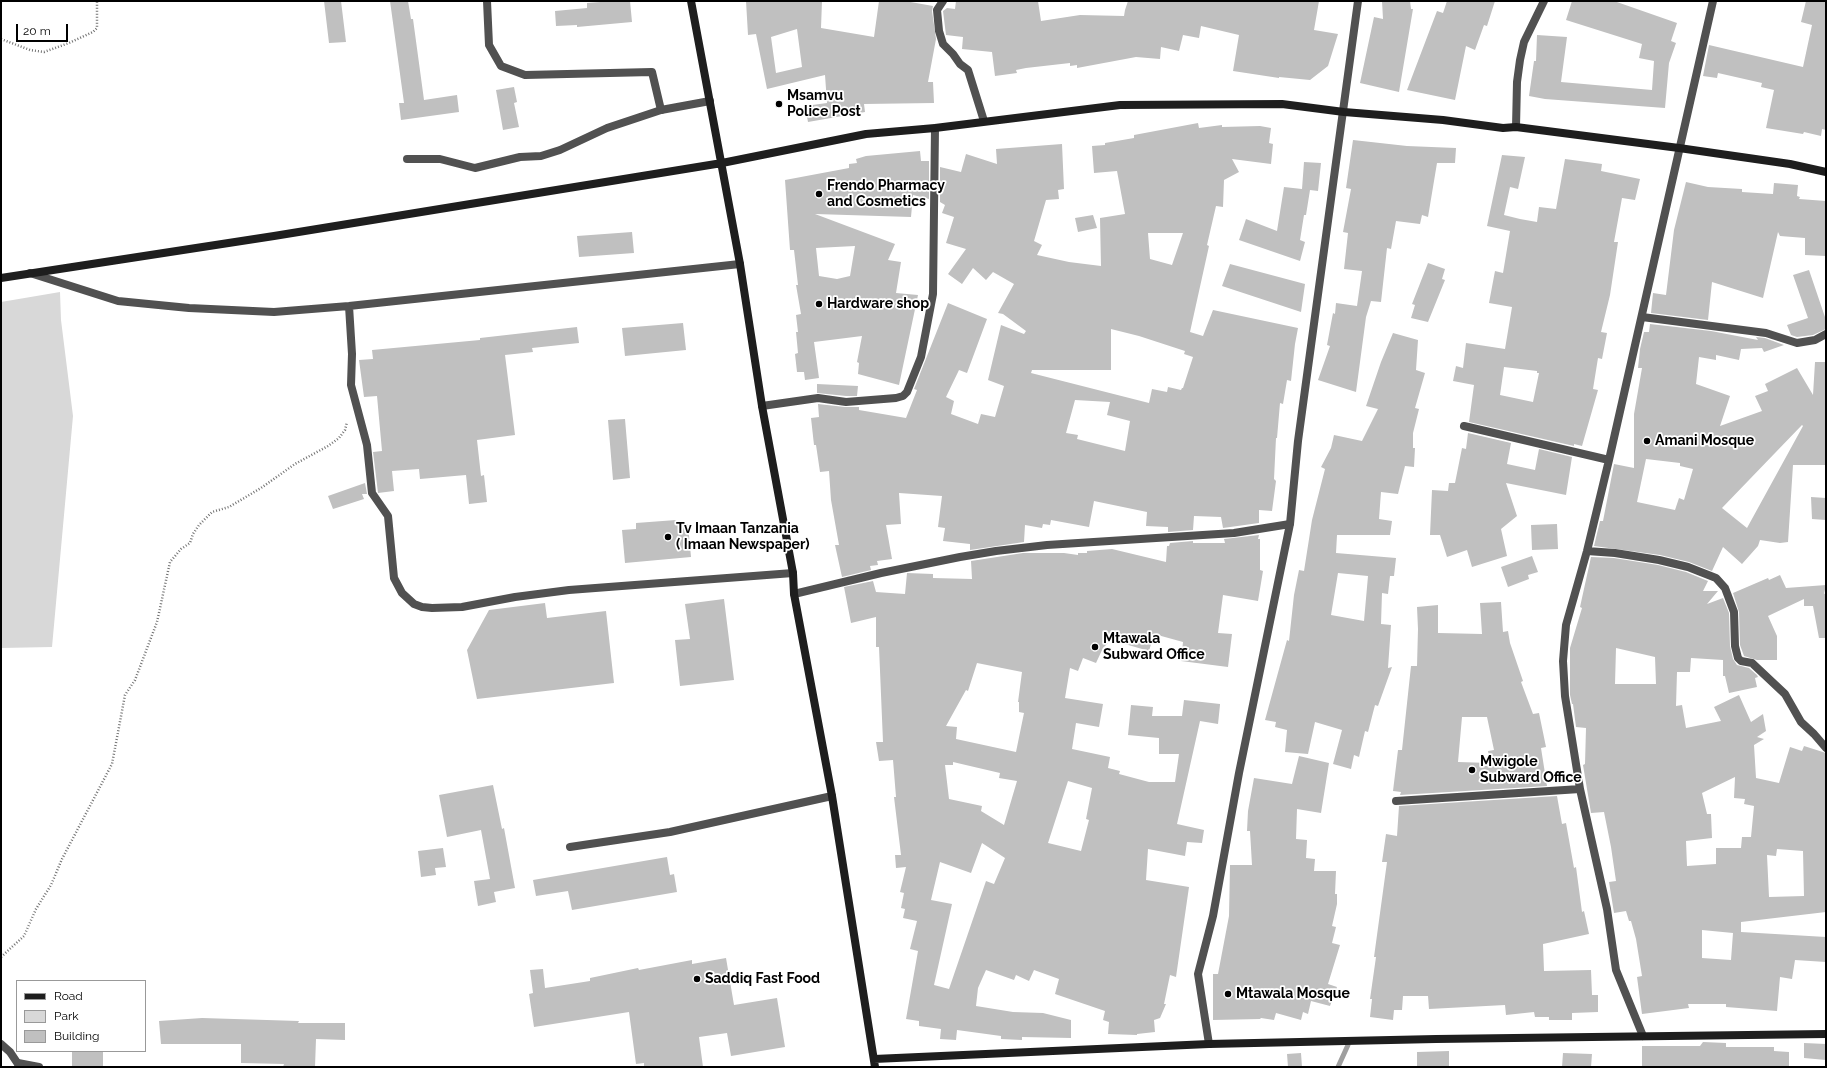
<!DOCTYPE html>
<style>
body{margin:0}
#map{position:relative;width:1827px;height:1068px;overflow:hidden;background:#fff;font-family:Raleway,sans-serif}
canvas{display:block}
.frame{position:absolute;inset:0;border:2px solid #000;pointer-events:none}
.legend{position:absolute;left:16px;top:980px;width:130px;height:72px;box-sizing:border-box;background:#fff;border:1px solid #999;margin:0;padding:5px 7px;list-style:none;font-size:12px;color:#000}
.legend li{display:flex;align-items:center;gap:8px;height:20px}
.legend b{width:20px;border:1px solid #999}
.scale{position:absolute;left:16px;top:24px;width:52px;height:18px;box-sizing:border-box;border:2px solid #000;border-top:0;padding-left:5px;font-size:12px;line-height:14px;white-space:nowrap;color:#000;-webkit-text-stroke:3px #fff;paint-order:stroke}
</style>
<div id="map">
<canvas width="1827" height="1068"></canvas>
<div class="frame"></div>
<ul class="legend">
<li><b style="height:5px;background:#1e1e1e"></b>Road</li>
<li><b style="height:11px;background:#d8d8d8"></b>Park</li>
<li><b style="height:11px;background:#c0c0c0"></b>Building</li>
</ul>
<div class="scale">20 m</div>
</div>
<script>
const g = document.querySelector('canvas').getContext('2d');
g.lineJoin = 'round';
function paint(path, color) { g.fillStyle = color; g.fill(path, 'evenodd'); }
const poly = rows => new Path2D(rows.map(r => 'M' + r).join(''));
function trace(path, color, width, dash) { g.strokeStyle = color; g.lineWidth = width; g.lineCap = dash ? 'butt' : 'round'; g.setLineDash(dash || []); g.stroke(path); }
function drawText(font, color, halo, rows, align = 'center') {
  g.font = font + ' Raleway,sans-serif'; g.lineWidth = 3.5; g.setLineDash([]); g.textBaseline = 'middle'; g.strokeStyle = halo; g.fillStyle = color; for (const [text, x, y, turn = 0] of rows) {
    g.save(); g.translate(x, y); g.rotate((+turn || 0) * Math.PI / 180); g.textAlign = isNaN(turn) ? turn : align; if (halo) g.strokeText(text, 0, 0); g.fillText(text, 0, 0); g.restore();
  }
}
const green = poly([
 [60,292,61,320,73,416,52,647,1,648,1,302]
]);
const stream = poly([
 [1338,1067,1348,1045]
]);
const building = poly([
 [324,1,341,1,346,42,329,43],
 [390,1,408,1,411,19,413,19,424,100,457,95,459,112,401,120,399,103,404,103],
 [614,1,630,1,632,22,577,27,577,25,556,26,555,11,587,8,587,3],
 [746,1,822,1,821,28,874,37,879,1,905,1,933,6,932,11,936,39,928,82,933,82,934,103,864,104,865,112,808,122,805,106,827,103,825,75,767,89,756,34,748,35],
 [797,29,802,67,776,73,771,37],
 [956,1,1038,1,1041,21,1080,15,1124,16,1125,10,1128,1,1319,1,1314,30,1338,34,1328,66,1310,80,1279,77,1279,78,1233,71,1239,35,1201,26,1199,38,1183,35,1179,51,1161,47,1160,59,1136,57,1077,68,1077,65,1070,66,1070,63,1026,68,1016,70,1017,73,995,76,992,52,962,49,963,37,946,35,943,11,947,8,955,9],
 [1382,1,1410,1,1411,9,1413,9,1399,92,1360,83,1374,17,1383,19],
 [1447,1,1495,1,1487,26,1484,25,1475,50,1466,46,1455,100,1407,90,1437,11,1443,13],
 [1572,1,1614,1,1677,23,1671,41,1676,43,1669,63,1665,108,1545,99,1529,96,1534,61,1536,61,1537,35,1567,37,1561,82,1652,90,1654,61,1639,58,1642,44,1566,20],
 [1806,1,1826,1,1826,130,1822,129,1821,136,1804,132,1803,134,1766,128,1774,90,1761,87,1762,83,1718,73,1717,78,1703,76,1709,45,1803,67,1812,25,1801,22],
 [514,87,517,102,514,103,519,127,503,130,496,90],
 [1198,123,1199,128,1222,125,1222,127,1260,126,1271,128,1269,143,1273,144,1271,164,1232,159,1239,172,1224,180,1223,207,1216,206,1207,245,1209,246,1190,332,1203,336,1213,310,1298,328,1295,344,1291,381,1287,380,1283,404,1280,403,1277,438,1276,438,1274,479,1276,481,1272,511,1259,510,1259,523,1223,528,1221,517,1194,516,1193,530,1168,532,1168,527,1146,526,1147,512,1094,501,1089,527,1051,520,1050,525,1043,524,1042,528,1025,525,1024,542,970,550,970,544,943,541,945,528,938,527,942,496,899,493,901,524,886,525,892,559,877,561,878,565,870,566,871,570,842,577,835,545,839,545,831,500,829,471,820,472,816,445,814,445,811,418,819,417,818,404,845,407,859,407,859,410,906,418,917,390,914,389,948,303,987,319,967,373,959,370,946,397,954,401,951,414,978,424,981,414,995,417,1004,386,988,380,1001,325,1024,334,1026,331,1003,314,998,313,1014,284,993,272,986,280,973,268,962,284,948,274,966,249,946,243,954,217,942,213,945,205,940,202,940,167,961,172,966,154,997,164,996,149,1062,144,1064,189,1058,190,1059,199,1046,200,1034,241,1042,245,1037,255,1069,262,1101,266,1100,218,1125,214,1117,171,1094,173,1092,146,1105,145,1105,143,1134,138,1134,135],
 [1148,233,1183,233,1172,265,1150,259],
 [1111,329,1139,336,1185,351,1184,354,1193,357,1183,388,1182,388,1181,390,1168,387,1167,392,1152,389,1149,403,1031,373,1032,370,1111,370],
 [1075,400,1110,402,1107,415,1130,421,1125,451,1077,439,1078,435,1066,433],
 [1353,140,1407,146,1456,148,1455,163,1437,163,1428,217,1422,215,1420,224,1396,221,1391,249,1387,248,1381,302,1371,301,1366,317,1356,392,1318,380,1330,346,1327,345,1333,313,1335,314,1336,303,1357,306,1362,271,1344,269,1348,233,1343,232,1351,189,1346,188],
 [920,151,921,161,929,161,929,199,913,195,911,217,815,214,895,244,888,260,901,262,896,293,918,295,899,385,858,374,859,363,857,362,862,336,814,342,819,378,805,380,804,372,797,372,795,354,798,353,796,332,798,332,796,315,801,314,796,285,798,285,794,250,790,250,785,180,849,168,849,164,857,163,856,159,866,156],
 [855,246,850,276,837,279,819,276,816,248],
 [1502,155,1525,157,1518,189,1510,187,1504,215,1520,219,1537,222,1539,207,1556,209,1565,159,1602,164,1601,171,1640,179,1635,200,1622,198,1614,242,1618,242,1610,295,1601,332,1607,333,1602,359,1598,358,1593,389,1598,390,1582,446,1574,444,1574,446,1469,422,1474,385,1453,381,1456,366,1463,368,1466,343,1505,349,1512,307,1489,303,1495,271,1503,273,1510,231,1487,226],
 [1504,367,1537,371,1537,373,1539,373,1533,402,1500,395],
 [1304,162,1321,163,1318,191,1310,190,1306,215,1304,215,1300,240,1305,242,1300,261,1239,240,1246,219,1277,231,1284,187,1302,189],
 [1686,182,1708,187,1742,189,1742,192,1773,194,1774,183,1798,185,1797,196,1800,197,1799,199,1826,201,1826,256,1805,255,1805,238,1780,236,1778,232,1763,298,1712,282,1708,320,1651,313,1653,293,1666,295,1674,230],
 [1093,215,1097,228,1078,232,1075,218],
 [632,232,634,253,579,257,577,236],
 [1428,263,1445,269,1442,279,1445,280,1428,322,1411,318,1415,305,1412,304],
 [1230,264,1305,284,1301,312,1222,286],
 [1809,270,1826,320,1826,329,1813,335,1797,337,1791,335,1787,325,1808,318,1793,275],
 [683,323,686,350,625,356,622,328],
 [1650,324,1711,331,1758,340,1756,337,1765,338,1784,345,1764,352,1762,348,1741,349,1739,360,1716,355,1716,360,1699,357,1696,384,1730,396,1720,426,1762,411,1755,396,1768,391,1765,384,1797,368,1813,395,1815,362,1826,362,1826,465,1793,465,1788,542,1780,543,1760,540,1758,546,1742,564,1723,547,1712,571,1689,562,1660,555,1594,546,1600,521,1603,521,1614,464,1634,468,1634,414,1642,368,1638,368,1640,349,1644,332,1649,332],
 [1802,425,1803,426,1747,528,1722,508],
 [1646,459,1680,463,1680,466,1693,469,1684,500,1679,498,1675,510,1637,502],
 [577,327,579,343,532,348,533,352,505,355,515,435,477,440,481,476,484,475,487,502,469,504,466,475,420,479,419,469,392,471,394,491,378,493,373,452,382,451,377,396,364,397,359,360,373,359,372,350,480,340,480,338],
 [1393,333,1418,340,1416,370,1425,373,1415,408,1419,409,1413,433,1413,448,1415,448,1414,467,1405,466,1398,494,1381,492,1379,519,1392,521,1390,535,1337,535,1336,553,1396,558,1394,576,1390,576,1388,594,1382,593,1381,624,1391,625,1388,668,1392,667,1378,706,1375,705,1368,732,1365,731,1359,757,1354,755,1351,769,1333,764,1342,730,1315,722,1308,754,1285,752,1287,730,1275,727,1276,722,1265,720,1287,640,1289,641,1294,595,1299,570,1304,571,1312,520,1325,469,1321,467,1331,448,1334,435,1362,441,1378,409,1366,406,1381,362],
 [1338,573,1368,576,1364,621,1331,615],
 [817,384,858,386,857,396,846,396,817,393],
 [625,419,630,478,613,480,608,420],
 [1468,433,1511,443,1507,464,1535,470,1539,449,1572,457,1566,495,1506,483,1517,516,1501,529,1507,556,1472,567,1467,550,1447,557,1440,535,1430,535,1432,490,1448,491,1449,483,1455,483,1462,448,1466,449],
 [365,483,367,494,362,494,364,499,333,509,328,496],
 [1811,497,1826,498,1826,520,1812,519],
 [676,520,677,525,688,524,691,557,625,563,622,530,636,529,636,523],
 [1557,524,1558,549,1532,550,1531,525],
 [1259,535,1258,539,1260,539,1260,570,1263,571,1258,601,1223,595,1218,633,1232,634,1228,667,1181,661,1183,642,1154,634,1149,651,1111,640,1103,648,1096,663,1083,658,1078,671,1070,668,1065,698,1103,704,1099,727,1076,723,1072,749,1110,757,1108,768,1120,771,1119,774,1149,782,1175,782,1179,754,1159,754,1159,738,1128,735,1131,705,1153,707,1152,716,1182,716,1184,700,1220,704,1220,705,1218,724,1200,721,1177,824,1204,830,1202,843,1187,842,1185,856,1148,849,1146,880,1189,887,1176,977,1170,975,1164,1004,1166,1004,1160,1018,1154,1020,1155,1032,1137,1034,1137,1035,1108,1034,1109,1022,1103,1020,1105,1011,1055,994,1059,979,1034,970,1029,981,1016,975,1014,980,986,970,978,988,976,1006,1013,1012,1043,1013,1071,1020,1071,1038,1022,1037,1022,1040,1001,1039,1001,1036,957,1030,956,1040,940,1039,941,1029,919,1026,919,1021,906,1019,918,951,910,949,917,921,903,918,905,909,901,908,904,893,900,892,906,867,896,868,895,855,901,855,894,797,896,797,893,760,879,761,876,742,883,742,879,647,876,647,876,617,851,623,844,587,873,581,876,592,905,594,907,573,933,574,933,578,972,579,971,561,1023,553,1064,553,1078,555,1078,553,1087,553,1087,551,1112,549,1166,562,1167,546,1169,546,1170,543,1193,541,1193,543,1225,543,1224,539],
 [977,663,1022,672,1018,702,1019,702,1019,712,1024,713,1016,752,956,739,957,727,946,726,966,690,968,691],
 [953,762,1000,773,999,778,1017,781,1004,825,981,811,982,806,949,799,945,765,953,765],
 [1068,781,1092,788,1086,819,1089,820,1081,851,1048,843],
 [982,843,1005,858,994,884,986,881,949,989,934,985,952,904,931,900,940,862,971,873],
 [1532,556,1538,572,1528,575,1529,579,1508,587,1501,567],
 [1591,557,1614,558,1658,565,1686,572,1708,581,1703,591,1718,591,1707,604,1723,598,1729,613,1730,646,1733,659,1737,665,1749,668,1757,675,1758,677,1755,678,1757,687,1729,693,1725,676,1723,676,1723,660,1691,658,1690,672,1677,672,1676,706,1682,705,1686,728,1721,721,1714,707,1739,695,1751,722,1763,714,1766,731,1757,737,1764,739,1754,745,1756,778,1779,783,1790,747,1802,751,1804,746,1826,753,1826,912,1741,922,1741,932,1826,937,1826,962,1795,960,1792,979,1780,977,1777,1011,1726,1007,1726,1004,1688,1004,1689,1008,1642,1014,1637,977,1642,976,1636,939,1631,921,1629,921,1626,911,1614,913,1609,882,1616,881,1611,847,1604,812,1591,813,1583,765,1585,764,1586,728,1576,727,1573,704,1572,704,1570,695,1570,648,1582,608,1580,607],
 [1616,648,1655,657,1656,684,1615,684],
 [1735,777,1734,798,1745,799,1744,804,1754,806,1751,837,1742,837,1741,848,1716,848,1716,864,1687,866,1686,841,1712,838,1711,814,1707,814,1702,793],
 [1777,849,1803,851,1804,896,1769,897,1767,855,1776,856],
 [1702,930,1733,933,1731,960,1702,958],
 [1780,575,1786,588,1826,585,1824,594,1826,593,1826,638,1819,638,1813,606,1804,606,1804,599,1768,616,1777,636,1777,660,1757,660,1744,656,1740,645,1739,612,1733,593,1768,578,1769,580],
 [724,599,734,680,680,686,675,640,690,639,685,604],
 [1501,602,1503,632,1508,631,1510,643,1523,681,1521,682,1533,714,1539,713,1546,747,1541,748,1547,786,1400,795,1401,792,1393,791,1398,750,1402,750,1411,666,1417,666,1418,629,1417,607,1438,605,1438,633,1482,634,1480,603],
 [1462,717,1487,717,1494,750,1488,751,1490,763,1458,762],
 [545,603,547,618,606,611,614,683,477,699,467,650,489,610],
 [1299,756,1329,763,1321,813,1297,809,1296,839,1307,840,1306,858,1315,859,1314,871,1336,871,1335,894,1337,894,1337,904,1332,926,1336,927,1332,943,1340,945,1328,984,1337,987,1330,1006,1311,1001,1308,1014,1303,1012,1301,1020,1276,1013,1274,1020,1261,1018,1260,1019,1213,1020,1213,974,1218,974,1229,916,1230,865,1252,865,1250,831,1247,831,1248,811,1254,778,1292,784],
 [493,785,502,829,504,828,515,888,494,892,496,902,478,906,474,881,490,879,481,830,447,837,439,795],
 [1557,796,1562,824,1566,823,1574,868,1576,867,1582,912,1584,911,1589,934,1543,944,1544,971,1591,970,1592,995,1598,995,1598,1012,1572,1013,1572,1020,1549,1020,1549,1017,1535,1017,1534,1012,1506,1015,1505,1005,1429,1009,1428,996,1403,996,1402,1010,1394,1010,1393,1020,1370,1017,1372,999,1370,999,1376,957,1374,957,1387,862,1382,862,1386,834,1397,836,1399,806],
 [443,848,446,867,435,868,436,875,421,877,418,851],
 [667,857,670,875,674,874,677,892,572,910,568,891,536,896,533,880],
 [726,958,734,1005,777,998,785,1047,731,1056,727,1033,699,1037,703,1067,644,1067,644,1063,636,1064,629,1012,534,1027,529,994,533,993,530,970,543,969,545,988,590,981,590,978,638,968,639,970,692,960,692,964],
 [202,1018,299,1021,298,1023,345,1023,345,1040,316,1039,315,1067,283,1067,284,1064,241,1063,241,1044,161,1044,159,1021],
 [1703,1042,1726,1043,1726,1047,1774,1047,1774,1051,1789,1052,1789,1067,1642,1067,1642,1046,1700,1046],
 [1804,1043,1826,1044,1826,1060,1804,1058],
 [72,1051,103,1051,103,1067,72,1066],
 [1449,1051,1449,1067,1417,1067,1417,1052],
 [1301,1053,1302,1067,1288,1067,1287,1054],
 [1563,1053,1592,1054,1591,1067,1562,1067]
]);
const path = poly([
 [1,39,30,50,44,52,69,43,93,32,97,28,97,1],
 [1,957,24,936,36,909,51,885,62,859,112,764,125,695,135,680,157,622,170,562,181,549,190,543,193,534,199,525,212,512,229,507,261,488,295,464,328,446,339,438,345,430,347,422]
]);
const lane = poly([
 [407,159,440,159,475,168,520,157,541,156,560,150,607,128,661,110,710,101],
 [30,273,118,301,189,308,274,312,349,306,740,264],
 [349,306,352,354,351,385,367,445,372,493,388,516,394,578,402,593,414,604,422,607,432,608,462,607,515,597,569,590,793,573],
 [570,847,670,832,832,796],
 [18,1063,39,1067]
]);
const street = poly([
 [487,1,489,45,501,66,525,75,652,72,661,110],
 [943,1,937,10,939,31,943,44,953,54,960,64,968,70,984,121],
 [1516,127,1517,82,1520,60,1524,42,1544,1],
 [1642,317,1766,333,1797,343,1815,340,1826,334],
 [762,406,818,398,846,402,896,398,903,396,907,392,921,357,933,294,935,128],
 [1464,426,1609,460],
 [1587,551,1615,553,1659,560,1688,567,1716,578,1725,588,1734,612,1735,646,1738,658,1741,661,1752,663,1785,694,1801,722,1814,734,1826,748],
 [794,594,881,573,960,557,996,551,1047,545,1234,533,1290,524],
 [1396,801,1580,789],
 [1643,1036,1616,970,1607,909,1580,789,1565,696,1563,661,1566,625,1587,551,1609,460,1713,1],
 [1,1044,10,1052,20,1067],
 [1209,1044,1198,974,1213,916,1239,773,1290,524,1298,441,1358,1]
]);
const secondary = poly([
 [691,1,740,264,762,406,793,573,794,594,832,796,875,1067],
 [1,278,274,236,722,163,866,134,935,128,1120,105,1282,104,1344,112,1443,120,1503,128,1516,127,1679,148,1790,164,1826,172],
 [874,1059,1209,1044,1436,1039,1826,1034]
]);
const markers = [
 [779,104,4,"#000"],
 [819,194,4,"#000"],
 [819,304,4,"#000"],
 [1647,441,4,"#000"],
 [668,537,4,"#000"],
 [1095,647,4,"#000"],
 [1472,770,4,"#000"],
 [697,979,4,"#000"],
 [1228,994,4,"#000"]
];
const poiNames = [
 ["Msamvu",787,96],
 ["Police Post",787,112],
 ["Frendo Pharmacy",827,186],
 ["and Cosmetics",827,202],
 ["Hardware shop",827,304],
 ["Amani Mosque",1655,441],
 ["Tv Imaan Tanzania",676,529],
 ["( Imaan Newspaper)",676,545],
 ["Mtawala",1103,639],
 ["Subward Office",1103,655],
 ["Mwigole",1480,762],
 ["Subward Office",1480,778],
 ["Saddiq Fast Food",705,979],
 ["Mtawala Mosque",1236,994]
];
paint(green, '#d8d8d8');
trace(stream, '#9f9f9f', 5);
paint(building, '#c0c0c0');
trace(path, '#737373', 2.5, [1, 2]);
trace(lane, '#515151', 8);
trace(street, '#515151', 8);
trace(secondary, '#1e1e1e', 8);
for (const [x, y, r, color] of markers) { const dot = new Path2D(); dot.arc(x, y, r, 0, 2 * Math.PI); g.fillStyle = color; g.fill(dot); trace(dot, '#fff', 1.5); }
drawText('bold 14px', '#000', '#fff', poiNames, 'left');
</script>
